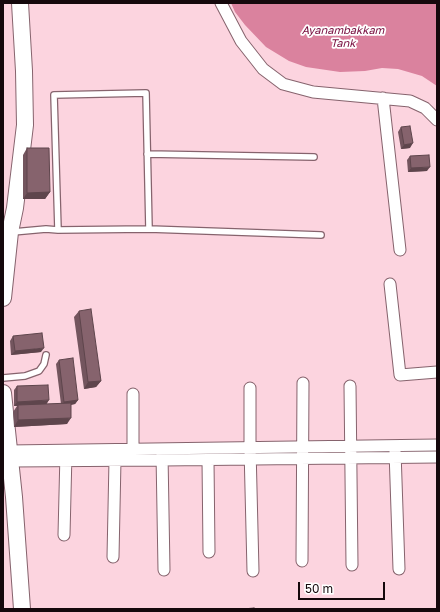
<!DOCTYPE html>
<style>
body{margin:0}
#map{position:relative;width:440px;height:612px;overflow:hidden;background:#fcd4df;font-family:"Golos Text",sans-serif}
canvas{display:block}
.frame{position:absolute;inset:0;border:4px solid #15080c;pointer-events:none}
.scale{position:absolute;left:298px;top:582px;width:87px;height:18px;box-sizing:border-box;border:2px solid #15080c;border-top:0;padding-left:5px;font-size:12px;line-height:14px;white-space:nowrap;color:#15080c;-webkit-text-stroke:3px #fff;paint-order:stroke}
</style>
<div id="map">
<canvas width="440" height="612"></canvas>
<div class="frame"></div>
<div class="scale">50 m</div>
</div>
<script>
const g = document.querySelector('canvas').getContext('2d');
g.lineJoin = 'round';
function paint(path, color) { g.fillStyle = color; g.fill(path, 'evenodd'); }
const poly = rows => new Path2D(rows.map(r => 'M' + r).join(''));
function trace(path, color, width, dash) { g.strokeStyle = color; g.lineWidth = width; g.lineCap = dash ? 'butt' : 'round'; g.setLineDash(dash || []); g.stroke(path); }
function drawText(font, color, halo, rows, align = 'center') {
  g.font = font + ' "Golos Text",sans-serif'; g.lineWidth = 3.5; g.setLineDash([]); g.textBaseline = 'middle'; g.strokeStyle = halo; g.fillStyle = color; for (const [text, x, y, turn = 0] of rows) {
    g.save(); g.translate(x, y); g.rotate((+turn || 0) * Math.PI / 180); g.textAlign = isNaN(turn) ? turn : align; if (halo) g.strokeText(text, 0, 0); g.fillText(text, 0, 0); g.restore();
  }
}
const water = poly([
 [231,3,437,3,437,86,422,76,398,69,382,68,365,71,340,72,306,67,289,61,266,47,245,25,235,12]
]);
const lane = poly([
 [147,154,314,157],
 [149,229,321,235],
 [13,232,46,229,58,230,149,229,146,93,54,95,58,230],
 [3,378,25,376,39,371,44,364,46,355]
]);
const street = poly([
 [221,3,241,41,263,69,283,84,313,92,410,101,425,108,437,120],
 [383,98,400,250],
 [390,284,400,375,437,372],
 [350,386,352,565],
 [250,388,250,448,253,571],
 [133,450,133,394],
 [9,451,437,445],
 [395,451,399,569],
 [162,454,164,570],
 [208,460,209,552],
 [10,461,162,460,437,457],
 [64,535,66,453],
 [113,557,115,460],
 [302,561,303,383]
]);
const secondary = poly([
 [3,298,10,232,15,208,25,125,24,71,20,3],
 [3,393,14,497,22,609]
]);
const wall = poly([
 [401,127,410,148,401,149,398,132],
 [27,148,50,192,45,199,23,199,23,155],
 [410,156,427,171,408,172,407,160],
 [79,311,101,381,96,387,84,389,74,317],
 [13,336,41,352,11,355,10,341],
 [59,360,78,400,75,404,71,405,67,424,14,427,13,412,17,406,14,406,14,390,17,386,46,404,61,404,56,364]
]);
const shadedWall = poly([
 [413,143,410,148,401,149,404,145],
 [430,167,427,171,408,172,411,168],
 [50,192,45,199,23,199,27,193],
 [44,348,41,352,11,355,15,351],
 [101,381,96,387,84,389,88,382],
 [49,400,46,405,14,406,17,402],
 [78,400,75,404,61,406,64,402],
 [71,418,67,424,14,427,18,420]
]);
const building = poly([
 [410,126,413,143,404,145,401,127,410,126],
 [27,148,49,148,50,192,27,193,27,148],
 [429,155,430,167,411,168,410,156,429,155],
 [91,309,101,381,88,382,79,311,91,309],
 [42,333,44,348,15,351,13,336,42,333],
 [73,358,78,400,64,402,59,360,73,358],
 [48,385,49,400,17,402,17,386,48,385],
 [71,403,71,418,18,420,18,405,71,403],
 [254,608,254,609,243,609,254,608]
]);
const waterNames = [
 ["Ayanambakkam",343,31],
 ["Tank",343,44]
];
paint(water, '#da829e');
trace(lane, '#86636d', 8);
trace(street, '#86636d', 13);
trace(secondary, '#86636d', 18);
trace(lane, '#fff', 5.5);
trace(street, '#fff', 11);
trace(secondary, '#fff', 16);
paint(wall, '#73555e');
paint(shadedWall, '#5e454c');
paint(building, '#86636d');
trace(building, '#5e454c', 1);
drawText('italic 11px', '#780e3f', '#fff', waterNames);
</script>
